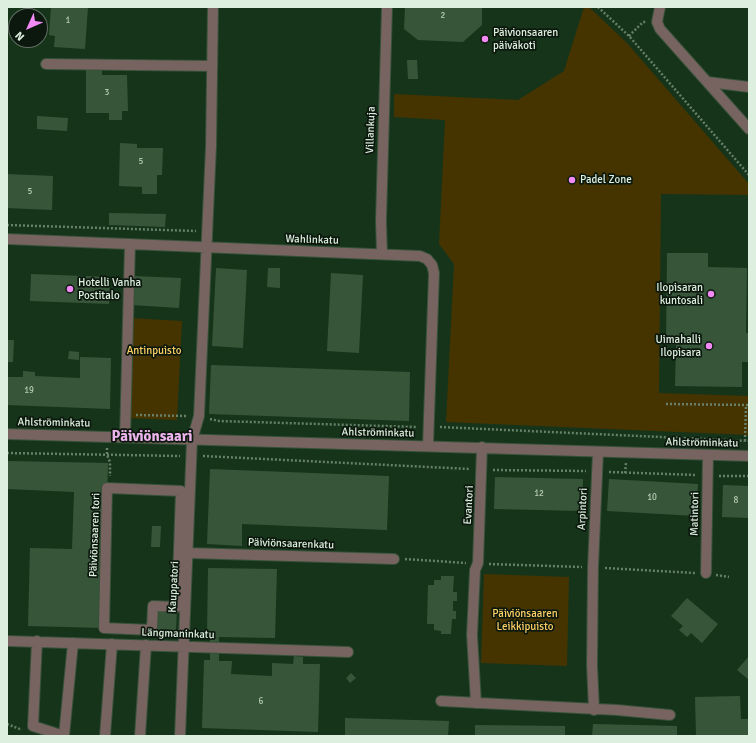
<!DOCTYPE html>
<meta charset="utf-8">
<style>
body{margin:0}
#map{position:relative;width:756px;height:743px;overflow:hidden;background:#16341a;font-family:Signika,sans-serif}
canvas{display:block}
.frame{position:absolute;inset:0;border:8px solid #ddefde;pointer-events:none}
.north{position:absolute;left:8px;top:8px;width:40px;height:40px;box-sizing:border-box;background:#0c180d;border:1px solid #606e61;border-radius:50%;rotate:225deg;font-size:11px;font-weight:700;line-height:16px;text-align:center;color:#ddefde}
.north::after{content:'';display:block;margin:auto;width:14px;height:18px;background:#f18af4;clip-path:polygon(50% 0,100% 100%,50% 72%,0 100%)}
</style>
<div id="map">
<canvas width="756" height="743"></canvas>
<div class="frame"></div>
<div class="north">N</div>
</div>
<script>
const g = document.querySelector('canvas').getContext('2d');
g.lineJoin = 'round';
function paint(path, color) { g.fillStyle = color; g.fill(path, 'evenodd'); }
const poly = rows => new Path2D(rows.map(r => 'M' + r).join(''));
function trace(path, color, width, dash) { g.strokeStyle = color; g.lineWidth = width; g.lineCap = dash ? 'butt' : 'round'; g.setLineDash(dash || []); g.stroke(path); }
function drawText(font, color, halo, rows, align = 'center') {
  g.font = font + ' Signika,sans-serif'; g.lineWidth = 3.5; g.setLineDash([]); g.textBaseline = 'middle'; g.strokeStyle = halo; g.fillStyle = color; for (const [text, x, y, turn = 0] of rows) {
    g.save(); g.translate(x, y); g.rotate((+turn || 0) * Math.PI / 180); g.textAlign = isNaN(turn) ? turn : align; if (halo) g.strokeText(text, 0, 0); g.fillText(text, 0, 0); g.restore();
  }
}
const green = poly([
 [584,7,589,7,627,43,749,184,749,195,661,194,659,393,749,396,749,435,446,422,454,264,439,244,445,120,394,117,394,94,518,100,564,71],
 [129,318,182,321,177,420,124,418],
 [484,574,569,577,567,666,481,663]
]);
const building = poly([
 [51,7,88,7,85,49,54,47,55,36,49,35],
 [405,7,482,7,482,25,463,42,418,40,404,29],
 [407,60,417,60,418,79,408,79],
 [86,70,102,70,102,75,127,75,128,111,122,111,122,120,109,120,109,113,86,113],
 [37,116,68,118,67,131,37,129],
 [120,143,137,144,137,148,163,148,162,175,157,175,157,194,142,194,142,187,119,186],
 [7,174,53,176,52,210,7,208],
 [109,213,166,214,165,227,109,225],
 [667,253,708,253,708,267,747,268,746,333,749,333,749,362,742,362,742,387,675,386,676,345,666,345],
 [216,268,247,270,243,348,212,346],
 [268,268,280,268,280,288,267,287],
 [331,273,363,275,359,353,327,351],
 [31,274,110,277,109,304,30,301],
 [134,276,181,278,179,308,132,305],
 [7,340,14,340,13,362,7,362],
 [69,351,79,352,79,360,68,359],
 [80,357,111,358,110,409,7,405,7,377,23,377,23,371,35,372,35,376,80,378],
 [211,365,410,372,409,421,209,414],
 [7,461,108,463,104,628,28,626,30,548,72,549,74,492,7,489],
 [210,469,389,476,387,530,242,524,242,546,207,544],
 [495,477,583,479,582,511,494,509],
 [609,479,698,484,696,516,607,511],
 [723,485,749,486,749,518,722,517],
 [152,526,161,526,160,547,151,547],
 [208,568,277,569,275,638,219,637,219,661,232,661,231,674,272,676,272,663,293,664,294,656,303,657,303,664,320,664,318,732,202,728,204,660,210,660,210,637,207,637],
 [441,576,454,576,453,592,457,592,457,601,453,601,453,611,456,611,456,619,452,619,451,634,441,634,441,631,434,630,434,624,427,624,428,585,434,585,434,580,441,580],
 [687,598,718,624,702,643,691,633,687,637,679,630,683,626,671,616],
 [153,606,177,607,176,631,152,630],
 [749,656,749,680,737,670],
 [351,673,356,678,350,683,346,678],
 [740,696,741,719,749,719,749,736,696,736,695,697],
 [345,718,449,721,448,736,345,736],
 [593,724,677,726,677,736,592,736],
 [475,725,565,726,565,736,475,736]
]);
const path = poly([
 [598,7,629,36,749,175],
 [629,36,643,22,646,22],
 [7,225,196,231],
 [666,404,749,405],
 [136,415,187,416],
 [210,419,219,421,417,427],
 [440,427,749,441],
 [745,441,746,405],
 [107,448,107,455,110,462,110,476],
 [7,453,180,456],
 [203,456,470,469],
 [493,470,586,471],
 [609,472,696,475],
 [625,473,626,463],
 [719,476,749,476],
 [405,559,466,563],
 [489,564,582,567],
 [605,568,695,573],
 [716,575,729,577],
 [7,724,22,730]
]);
const minor = poly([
 [660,7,657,22,660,29,749,129],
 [46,64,212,66],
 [708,82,749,87],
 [7,239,420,256,427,259,432,265,434,273,428,446],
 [382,254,381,221,387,7],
 [7,434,749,456],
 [125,437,130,244],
 [107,488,181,491,177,607,153,606,152,630,104,628,107,488],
 [188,553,394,559],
 [706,573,708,455],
 [7,641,348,652],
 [37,641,33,726,64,736],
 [441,701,617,710,670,715],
 [476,703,472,635,475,570,478,563,482,447],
 [594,710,592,665,593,567,598,452],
 [64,736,73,643],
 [105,736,112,644],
 [140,736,146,645],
 [180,736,192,440,199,416,211,146,213,7]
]);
const markers = [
 [485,39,4,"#f18af4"],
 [572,180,4,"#f18af4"],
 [70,289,4,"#f18af4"],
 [711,294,4,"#f18af4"],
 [709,346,4,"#f18af4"]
];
const numberNames = [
 ["2",443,16],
 ["1",68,21],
 ["3",107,93],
 ["5",141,162],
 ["5",30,192],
 ["19",29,391],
 ["12",539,494],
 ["10",652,498],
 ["8",736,501],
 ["6",261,702]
];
const poiNames = [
 ["Päivionsaaren",493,33],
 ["päiväkoti",493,46],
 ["Padel Zone",580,180],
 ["Hotelli Vanha",78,283],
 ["Postitalo",78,296],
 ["Ilopisaran",703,288,"right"],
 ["kuntosali",703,301,"right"],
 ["Uimahalli",701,340,"right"],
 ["Ilopisara",701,353,"right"]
];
const streetNames = [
 ["Villankuja",371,130,-88],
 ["Wahlinkatu",312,240,2],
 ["Ahlströminkatu",54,423,1],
 ["Ahlströminkatu",378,433,1],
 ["Ahlströminkatu",702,443,1],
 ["Evantori",469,505,-87],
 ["Arpintori",583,509,-87],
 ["Matintori",695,514,-89],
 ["Päiviönsaaren tori",95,535,-88],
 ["Päiviönsaarenkatu",291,544,2],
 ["Kauppatori",174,587,-87],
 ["Längmaninkatu",178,634,2]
];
const parkNames = [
 ["Antinpuisto",154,351],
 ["Päiviönsaaren",525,614],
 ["Leikkipuisto",525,627]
];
const districtNames = [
 ["Päiviönsaari",152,437]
];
paint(green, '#463400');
paint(building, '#375639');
trace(minor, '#365239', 12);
trace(path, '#668069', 2.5, [2, 2]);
trace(minor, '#776360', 10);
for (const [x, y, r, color] of markers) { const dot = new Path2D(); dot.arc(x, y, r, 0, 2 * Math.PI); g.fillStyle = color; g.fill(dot); trace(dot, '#0c180d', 1.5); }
drawText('9px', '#b4c9b5', null, numberNames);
drawText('11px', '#ddefde', '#0c180d', poiNames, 'left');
drawText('11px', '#ddefde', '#0c180d', streetNames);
drawText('11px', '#ffd166', '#0c180d', parkNames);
drawText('bold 15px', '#ecb3ed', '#0c180d', districtNames);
</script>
